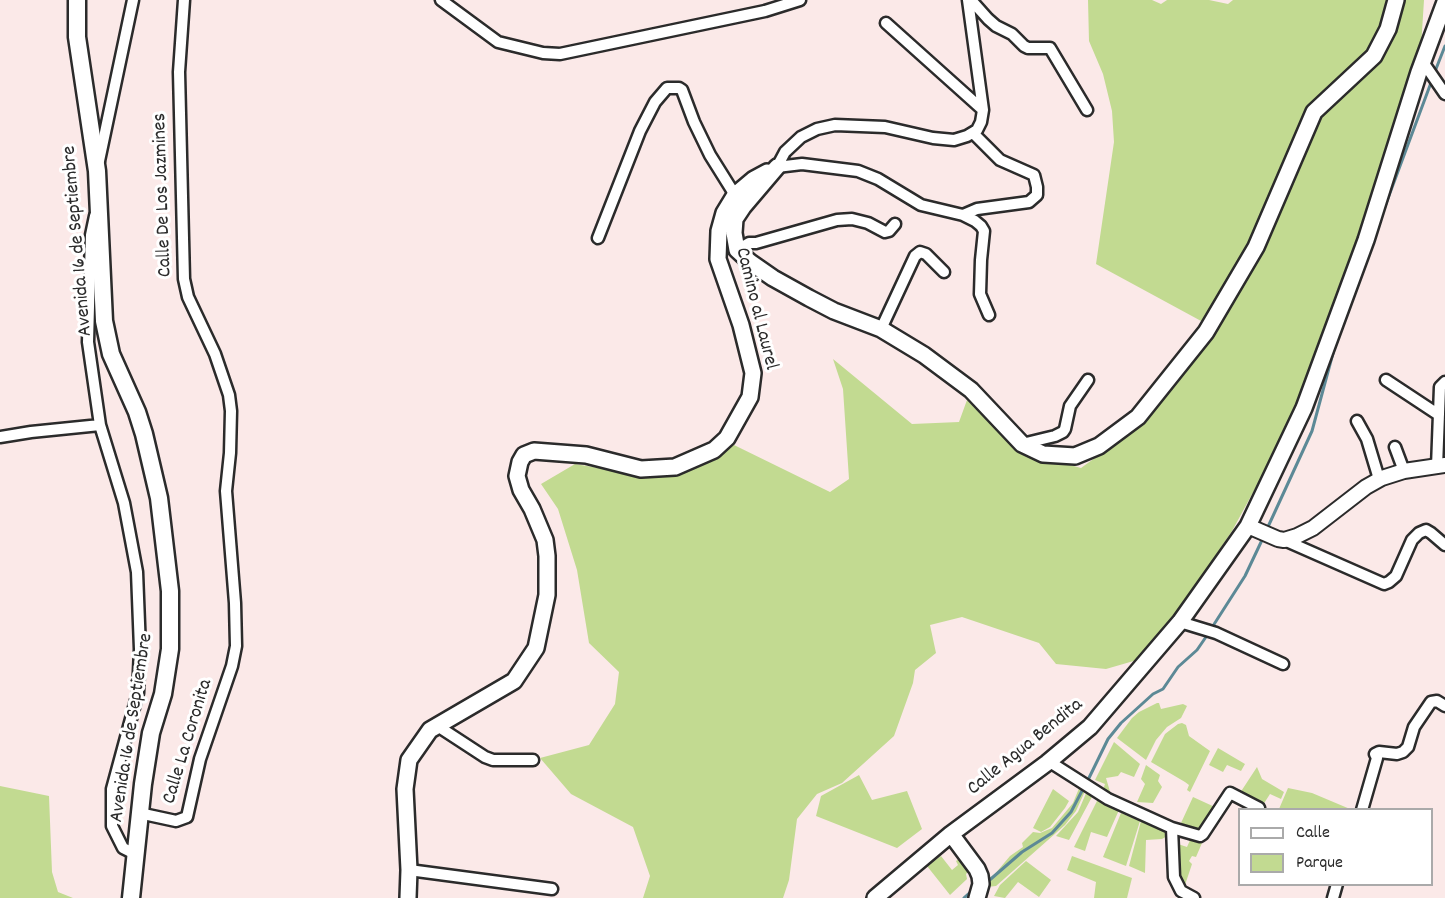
<!DOCTYPE html>
<style>
body{margin:0}
#map{position:relative;width:1445px;height:898px;overflow:hidden;background:#fbe9e8;font-family:Dekko,sans-serif}
canvas{display:block}
.legend{position:absolute;left:1238px;top:808px;width:195px;height:78px;box-sizing:border-box;background:#fff;border:2px solid #aaa;margin:0;padding:8px 10px;list-style:none;font-size:18px;color:#2b2b2b}
.legend li{display:flex;align-items:center;gap:12px;height:30px}
.legend b{width:30px;border:2px solid #aaa}
</style>
<div id="map">
<canvas width="1445" height="898"></canvas>
<ul class="legend">
<li><b style="height:8px;background:#fff"></b>Calle</li>
<li><b style="height:16px;background:#c2da91"></b>Parque</li>
</ul>
</div>
<script>
const g = document.querySelector('canvas').getContext('2d');
g.lineJoin = 'round';
function paint(path, color) { g.fillStyle = color; g.fill(path, 'evenodd'); }
const poly = rows => new Path2D(rows.map(r => 'M' + r).join(''));
function trace(path, color, width, dash) { g.strokeStyle = color; g.lineWidth = width; g.lineCap = dash ? 'butt' : 'round'; g.setLineDash(dash || []); g.stroke(path); }
function drawText(font, color, halo, rows, align = 'center') {
  g.font = font + ' Dekko,sans-serif'; g.lineWidth = 6; g.setLineDash([]); g.textBaseline = 'middle'; g.strokeStyle = halo; g.fillStyle = color; for (const [text, x, y, turn = 0] of rows) {
    g.save(); g.translate(x, y); g.rotate((+turn || 0) * Math.PI / 180); g.textAlign = isNaN(turn) ? turn : align; if (halo) g.strokeText(text, 0, 0); g.fillText(text, 0, 0); g.restore();
  }
}
const green = poly([
 [1088,0,1152,0,1161,4,1167,0,1209,0,1228,4,1233,0,1424,0,1421,47,1379,175,1293,419,1232,531,1175,616,1137,660,1106,669,1056,664,1039,643,962,617,930,625,936,653,915,670,913,683,894,736,842,783,817,794,797,819,789,880,783,898,643,898,650,876,633,827,571,794,540,758,589,745,615,704,619,672,589,643,577,570,558,509,541,484,575,464,647,476,696,466,734,445,830,492,849,479,843,389,833,359,912,424,959,422,967,400,1001,435,1025,453,1081,468,1132,431,1160,399,1214,328,1096,264,1114,142,1112,111,1103,74,1089,41],
 [1157,703,1159,703,1161,709,1183,704,1187,706,1181,718,1167,727,1156,740,1146,760,1117,738,1132,718,1139,712],
 [1182,723,1186,725,1189,736,1210,751,1190,792,1187,790,1189,785,1185,782,1151,762,1165,734,1178,724],
 [1114,742,1140,764,1134,777,1121,772,1118,776,1106,778,1111,795,1103,790,1105,784,1095,780],
 [1218,748,1245,764,1241,771,1227,765,1223,772,1209,765],
 [1146,765,1160,775,1158,781,1162,787,1153,803,1137,802,1145,784,1141,779],
 [1257,767,1262,779,1284,792,1281,799,1270,794,1261,808,1240,793],
 [859,775,872,800,907,791,922,829,897,848,816,816,821,796],
 [0,786,49,796,52,872,58,892,73,898,0,898],
 [1080,786,1086,789,1076,811,1065,825,996,886,987,887,988,879,994,875,1010,856,1023,847,1022,843,1033,832,1040,833,1052,828,1073,803],
 [1288,788,1312,793,1350,809,1279,809],
 [1053,789,1069,801,1065,808,1050,827,1041,832,1033,828],
 [1087,791,1093,795,1069,840,1056,836,1078,812],
 [1099,797,1119,810,1107,837,1091,832,1085,851,1074,847],
 [1193,797,1217,808,1203,831,1197,831,1181,823],
 [1121,813,1140,821,1126,866,1103,857],
 [1141,821,1161,828,1169,835,1162,839,1146,840,1145,873,1129,866],
 [1191,838,1202,843,1196,857,1192,856,1189,861,1192,864,1184,888,1177,874,1178,844,1187,847],
 [941,856,952,870,958,865,956,861,961,857,970,870,966,874,967,879,950,895,927,866],
 [1072,856,1132,878,1127,898,1094,898,1096,882,1067,870],
 [1026,861,1051,880,1039,897,1018,882,1005,898,994,896,1000,885]
]);
const stream = poly([
 [1434,74,1445,46],
 [1384,209,1432,80],
 [1267,529,1312,431,1336,342],
 [1211,629,1245,576,1263,538],
 [1087,782,1108,739,1121,723,1153,694,1163,689,1178,667,1197,650,1208,634],
 [985,884,1022,852,1052,833,1071,812,1084,787],
 [964,898,972,891]
]);
const minor = poly([
 [441,0,498,42,543,53,560,54,765,11,800,0],
 [971,0,988,19,996,26,1012,34,1024,46,1028,48,1050,48,1087,110],
 [886,23,983,110],
 [1423,62,1445,94],
 [99,161,133,0],
 [777,167,785,152,801,137,817,129,835,125,885,127,933,138,954,140,967,136,977,130,981,122,983,110,968,0],
 [777,167,802,164,858,171,878,179,921,205,963,215,975,221,981,226,984,231,981,260,980,294,989,315],
 [963,215,977,209,1029,202,1037,195,1037,187,1034,175,1000,160,973,133],
 [95,216,91,235,88,342,100,425,124,503,137,572,140,649,138,693,112,789,112,826,123,848,135,854],
 [598,238,640,131,655,102,667,88,679,88,682,90,694,122,710,155,735,195],
 [737,250,749,243,756,243,837,220,852,219,868,223,885,232,889,231,895,224],
 [881,329,915,256,920,252,926,254,944,272],
 [1386,380,1439,415],
 [1357,421,1367,439,1379,479],
 [0,437,31,432,100,425],
 [1022,444,1055,436,1063,432,1065,429,1070,406,1088,380],
 [1395,447,1404,471],
 [1437,467,1440,387,1445,382],
 [1284,540,1384,584,1389,582,1396,576,1412,540,1419,533,1426,530,1431,533,1445,545],
 [1180,622,1216,633,1283,664],
 [436,725,485,757,493,760,533,760],
 [1053,764,1108,799,1172,828,1174,877,1181,891,1194,898],
 [1362,810,1377,758,1375,754,1379,752,1397,754,1403,752,1408,747,1414,727,1431,702,1437,701,1445,706],
 [139,813,176,821,187,817,200,759,232,666,236,646,235,603,226,491,230,453,231,411,229,395,215,354,188,297,184,279,179,72,184,0],
 [1172,828,1200,836,1203,834,1230,793,1259,808],
 [409,870,552,889],
 [1333,898,1337,884]
]);
const tertiary = poly([
 [1248,526,1278,539,1284,540,1297,536,1313,528,1366,487,1382,478,1404,471,1445,465]
]);
const secondary = poly([
 [777,167,743,207,735,219,734,233,737,250,750,262,773,278,809,298,834,311,881,329,924,355,971,390,1022,444,1043,454,1075,456,1099,446,1138,417,1206,332,1256,247,1314,112,1374,56,1388,29,1396,0],
 [951,834,977,869,980,876,981,884,977,898],
 [408,898,409,870,405,789,409,760,430,730,514,681,536,648,547,595,547,556,545,540,532,509,521,490,517,476,520,462,524,455,534,451,586,455,641,469,675,467,714,450,727,438,750,397,753,373,741,325,718,259,719,231,724,213,735,195,754,179,767,172],
 [875,898,951,834,1047,763,1090,727,1180,622,1248,526,1304,408,1366,240,1419,72,1445,2]
]);
const primary = poly([
 [77,0,77,37,97,171,104,321,111,354,137,412,144,434,159,498,170,591,170,649,163,694,151,733,143,784,131,898]
]);
const streetNames = [
 ["Calle De Los Jazmines",164,195,-92],
 ["Avenida 16 de Septiembre",79,241,-95],
 ["Camino al Laurel",755,309,76],
 ["Avenida 16 de Septiembre",133,728,-81],
 ["Calle La Coronita",189,742,-73],
 ["Calle Agua Bendita",1026,748,-39]
];
paint(green, '#c2da91');
trace(stream, '#5c8996', 3);
trace(minor, '#2b2b2b', 15);
trace(tertiary, '#2b2b2b', 18);
trace(secondary, '#2b2b2b', 20);
trace(primary, '#2b2b2b', 21);
trace(minor, '#fff', 10);
trace(tertiary, '#fff', 14);
trace(secondary, '#fff', 15);
trace(primary, '#fff', 16);
drawText('20px', '#2b2b2b', '#fff', streetNames);
</script>
